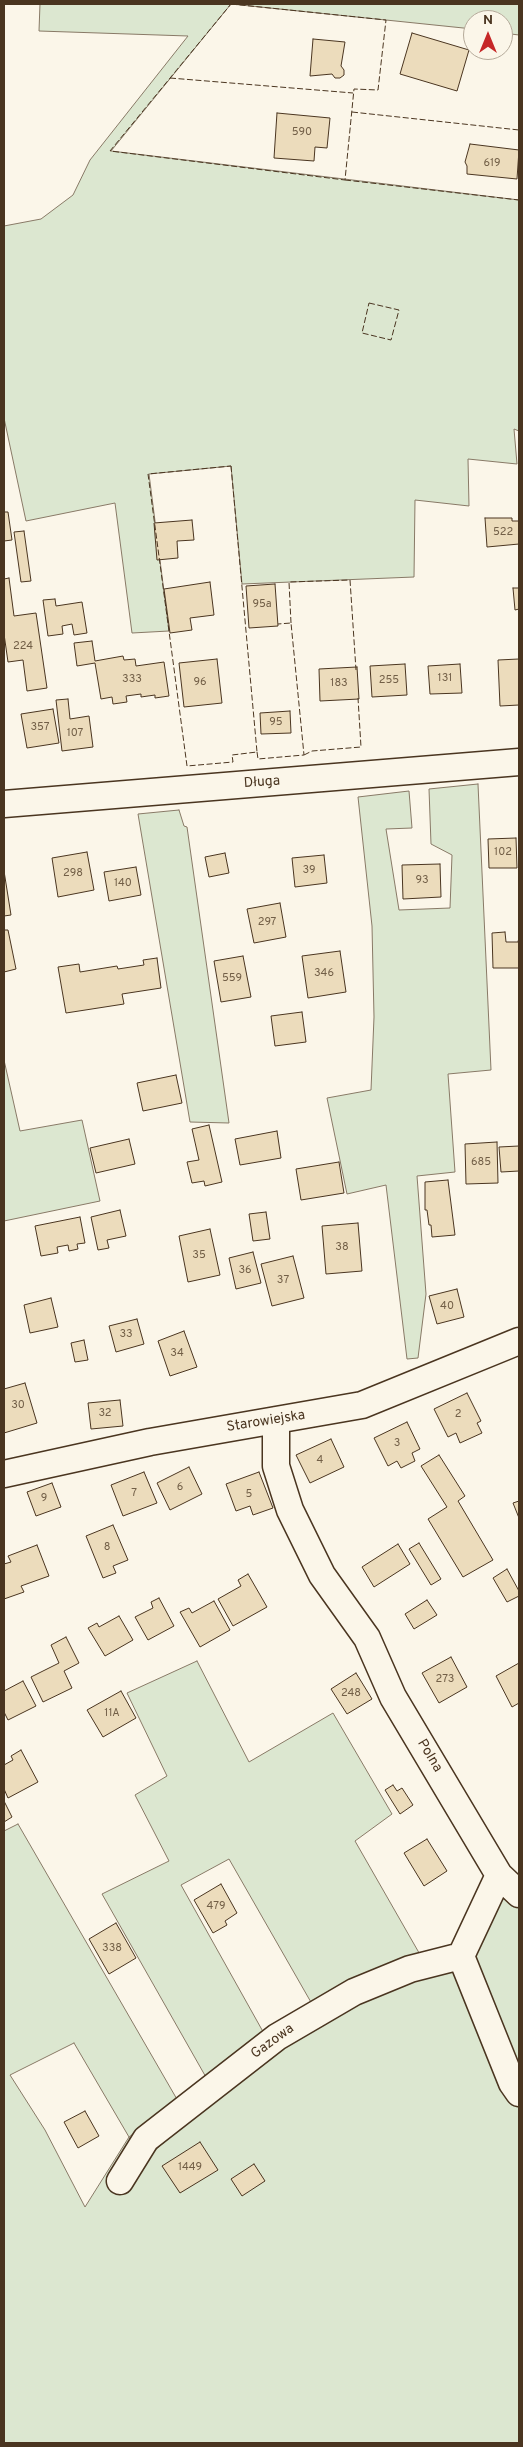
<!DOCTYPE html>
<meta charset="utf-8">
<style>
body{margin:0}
#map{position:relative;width:523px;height:2447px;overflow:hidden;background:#fbf6e9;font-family:Overpass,sans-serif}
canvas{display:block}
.frame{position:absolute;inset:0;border:5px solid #4a3520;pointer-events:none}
.north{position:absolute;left:463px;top:10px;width:50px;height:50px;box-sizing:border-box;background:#fbf6e9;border:1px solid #b4a999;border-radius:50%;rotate:0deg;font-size:14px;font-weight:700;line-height:20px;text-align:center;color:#4a3520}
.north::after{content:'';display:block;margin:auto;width:18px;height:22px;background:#c62828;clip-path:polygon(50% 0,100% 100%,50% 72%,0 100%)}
</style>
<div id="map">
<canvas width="523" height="2447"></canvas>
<div class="frame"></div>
<div class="north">N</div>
</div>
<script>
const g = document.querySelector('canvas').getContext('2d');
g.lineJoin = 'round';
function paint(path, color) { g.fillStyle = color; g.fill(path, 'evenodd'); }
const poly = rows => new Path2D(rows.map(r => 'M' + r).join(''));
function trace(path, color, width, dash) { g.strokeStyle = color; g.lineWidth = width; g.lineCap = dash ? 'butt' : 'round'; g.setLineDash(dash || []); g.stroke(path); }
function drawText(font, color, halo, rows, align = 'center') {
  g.font = font + ' Overpass,sans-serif'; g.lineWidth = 4; g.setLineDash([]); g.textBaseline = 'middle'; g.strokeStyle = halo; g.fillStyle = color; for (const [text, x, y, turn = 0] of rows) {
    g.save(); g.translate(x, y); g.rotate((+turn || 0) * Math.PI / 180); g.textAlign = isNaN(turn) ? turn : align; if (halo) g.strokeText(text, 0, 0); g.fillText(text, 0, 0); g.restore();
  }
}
const green = poly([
 [40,4,519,4,519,35,503,33,503,20,473,20,473,29,231,4,111,151,519,200,519,431,514,429,517,464,468,459,469,506,415,500,414,577,242,584,231,466,149,474,169,631,132,633,115,503,26,521,4,418,4,226,41,219,73,195,90,160,188,36,39,31,40,4],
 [478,784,491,1070,448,1074,455,1172,417,1176,426,1294,418,1358,407,1359,386,1185,347,1194,327,1098,371,1090,374,1017,372,926,358,797,409,791,412,828,386,829,399,910,450,908,452,855,431,844,429,789,478,784],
 [179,810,184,826,187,827,229,1123,190,1122,138,814,179,810],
 [4,1060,20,1131,82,1120,100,1201,4,1221,4,1060],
 [197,1661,249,1762,333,1713,392,1814,355,1841,422,1958,312,2004,229,1859,181,1885,266,2037,207,2079,102,1894,169,1861,135,1795,167,1776,127,1693,197,1661],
 [18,1824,178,2101,129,2137,136,2167,220,2093,319,2024,390,1984,462,1964,504,1894,519,1905,519,2443,4,2443,4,1831,18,1824],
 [74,2043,129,2137,85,2207,45,2130,10,2075,74,2043]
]);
const building = poly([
 [412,33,469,50,457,91,400,74,412,33],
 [313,39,345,42,341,66,344,70,344,75,340,78,335,78,332,74,310,76,313,39],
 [277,113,330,118,327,148,315,147,314,161,274,158,277,113],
 [470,144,519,150,517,179,467,174,467,166,465,162,470,144],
 [4,512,8,512,12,540,4,541,4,512],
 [485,518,512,518,512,521,519,521,519,544,487,547,485,518],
 [192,520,194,540,177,541,178,558,157,560,154,523,192,520],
 [24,531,31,581,21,582,14,532,24,531],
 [9,578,14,616,36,613,47,688,27,691,23,660,8,662,4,634,4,579,9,578],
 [210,582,214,615,190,618,192,630,170,633,164,589,210,582],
 [275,584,278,626,249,628,246,586,275,584],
 [513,588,519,588,519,609,515,610,513,588],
 [55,599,56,606,82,602,87,633,74,635,72,624,62,626,63,634,48,636,43,600,55,599],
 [92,641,95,661,123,656,124,660,135,659,136,666,164,662,169,696,155,698,155,695,141,697,141,694,126,696,127,702,113,704,112,697,101,699,95,663,77,666,74,643,92,641],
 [217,659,222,703,184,707,179,663,217,659],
 [519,659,519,705,500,706,498,660,519,659],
 [405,664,407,695,372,697,370,666,405,664],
 [460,664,462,693,430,694,428,666,460,664],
 [357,667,359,699,320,701,319,669,357,667],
 [68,699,70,719,89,716,93,747,62,751,56,700,68,699],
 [53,709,59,743,27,748,21,714,53,709],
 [290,711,291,733,261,734,260,713,290,711],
 [516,838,517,868,489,868,488,839,516,838],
 [87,852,94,890,58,897,52,858,87,852],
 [225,853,229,873,209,877,205,857,225,853],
 [324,855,327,883,295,887,292,858,324,855],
 [440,864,441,897,403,899,402,865,440,864],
 [136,867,141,895,109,901,104,872,136,867],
 [4,871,11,915,4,916,4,871],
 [280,903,286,937,254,943,247,909,280,903],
 [4,930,8,930,16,969,4,972,4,930],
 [505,932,506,942,518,942,519,937,519,968,493,968,492,933,505,932],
 [340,951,346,992,308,998,302,956,340,951],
 [243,956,251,997,221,1002,214,961,243,956],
 [157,958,161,988,122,994,124,1004,66,1013,58,967,79,964,80,972,117,966,118,969,144,965,143,960,157,958],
 [302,1012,306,1042,275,1046,271,1016,302,1012],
 [176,1075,182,1103,143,1111,137,1083,176,1075],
 [209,1125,222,1182,205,1186,204,1181,192,1183,187,1162,199,1160,192,1129,209,1125],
 [277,1131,281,1158,240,1165,235,1139,277,1131],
 [129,1139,135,1164,96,1173,90,1148,129,1139],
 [497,1142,498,1183,466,1184,465,1144,497,1142],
 [519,1146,519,1171,501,1172,499,1147,519,1146],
 [339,1162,344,1193,301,1200,296,1169,339,1162],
 [448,1180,455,1235,432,1237,431,1225,429,1225,427,1210,425,1210,425,1182,448,1180],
 [120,1210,126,1236,107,1240,109,1248,98,1250,91,1217,120,1210],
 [266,1212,270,1239,253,1241,249,1214,266,1212],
 [80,1217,85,1243,77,1244,78,1249,69,1251,68,1245,57,1247,58,1253,41,1256,35,1226,80,1217],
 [358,1223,362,1271,326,1274,322,1226,358,1223],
 [210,1229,220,1275,188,1282,179,1236,210,1229],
 [253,1252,261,1283,236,1289,229,1258,253,1252],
 [293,1256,304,1298,272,1306,261,1264,293,1256],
 [457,1289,464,1317,437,1324,429,1296,457,1289],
 [51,1298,58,1327,30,1333,24,1305,51,1298],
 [137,1319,144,1344,116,1352,109,1326,137,1319],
 [184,1331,197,1367,170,1376,158,1341,184,1331],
 [84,1340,88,1360,75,1362,71,1343,84,1340],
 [25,1383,37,1423,4,1433,4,1389,25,1383],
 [467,1393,481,1421,477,1423,482,1433,460,1443,456,1433,448,1437,434,1409,467,1393],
 [120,1400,123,1426,91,1429,88,1403,120,1400],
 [407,1422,420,1449,412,1453,415,1461,401,1468,397,1461,388,1466,374,1438,407,1422],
 [331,1439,344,1467,310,1483,296,1455,331,1439],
 [439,1455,465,1496,458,1501,493,1560,463,1577,428,1519,447,1507,421,1466,439,1455],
 [189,1467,202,1494,170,1510,157,1483,189,1467],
 [144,1472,157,1503,123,1516,111,1485,144,1472],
 [259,1472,273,1508,253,1515,250,1506,236,1511,226,1484,259,1472],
 [52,1483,61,1507,36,1516,27,1492,52,1483],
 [519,1501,519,1518,513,1503,519,1501],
 [113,1525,128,1560,113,1566,116,1573,103,1578,86,1536,113,1525],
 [419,1543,441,1579,431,1585,409,1549,419,1543],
 [398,1544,410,1564,374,1587,362,1567,398,1544],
 [37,1545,49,1576,21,1586,24,1592,4,1599,4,1564,11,1562,8,1556,37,1545],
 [507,1569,519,1591,519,1596,507,1602,493,1578,507,1569],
 [248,1574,267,1607,233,1626,218,1599,241,1586,238,1580,248,1574],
 [159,1598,174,1626,148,1640,135,1617,153,1608,151,1602,159,1598],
 [427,1600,437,1615,414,1629,405,1614,427,1600],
 [214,1601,230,1630,200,1647,180,1612,189,1608,192,1613,214,1601],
 [119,1616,133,1640,105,1656,88,1628,97,1623,99,1627,119,1616],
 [66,1637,79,1663,64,1671,72,1688,43,1702,31,1677,59,1663,51,1645,66,1637],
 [451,1657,467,1687,439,1703,422,1673,451,1657],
 [519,1663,519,1703,512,1707,496,1676,519,1663],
 [356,1673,372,1699,347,1714,331,1689,356,1673],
 [23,1681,36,1706,8,1720,4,1712,4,1691,23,1681],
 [121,1691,136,1718,103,1737,87,1710,121,1691],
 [21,1750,38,1782,8,1798,4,1789,4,1765,13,1760,11,1756,21,1750],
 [393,1785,397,1791,402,1788,413,1805,400,1814,385,1790,393,1785],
 [4,1801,12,1817,4,1822,4,1801],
 [427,1839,447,1871,424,1886,404,1853,427,1839],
 [221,1884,237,1913,225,1921,227,1925,213,1933,194,1900,221,1884],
 [116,1923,136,1958,109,1974,89,1939,116,1923],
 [85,2111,99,2136,78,2148,64,2122,85,2111],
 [200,2142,218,2170,180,2193,162,2166,200,2142],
 [254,2164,265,2181,242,2196,231,2179,254,2164]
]);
const minor = poly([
 [4,804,519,762],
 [276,1420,276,1466,290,1510,322,1575,367,1638,393,1697,499,1875,519,1894],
 [4,1474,150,1442,362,1405,519,1341],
 [499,1875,461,1956,512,2083,519,2093],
 [120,2181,146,2139,277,2037,354,1992,410,1969,461,1956]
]);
const fence = poly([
 [231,4,386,20,378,90,354,89,345,180,110,151,231,4],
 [170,78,353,93],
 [352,112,519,130],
 [345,180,519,200],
 [369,303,399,310,391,340,362,333,369,303],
 [231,466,257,752,232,755,233,762,187,766,148,474,231,466],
 [291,623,289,582,350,580,356,670],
 [257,752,258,759,304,755,291,623,278,624],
 [304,755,312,751,361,747,358,698]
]);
const numberNames = [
 ["590",302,133],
 ["619",492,164],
 ["522",503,533],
 ["95a",262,605],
 ["224",23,647],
 ["131",445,679],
 ["333",132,680],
 ["255",389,681],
 ["96",200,683],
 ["183",339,684],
 ["95",276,723],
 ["357",40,728],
 ["107",75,734],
 ["102",503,853],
 ["39",309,871],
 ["298",73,874],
 ["93",422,881],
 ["140",123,884],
 ["297",267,923],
 ["346",324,974],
 ["559",232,979],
 ["685",481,1163],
 ["38",342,1248],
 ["35",199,1256],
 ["36",245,1271],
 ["37",283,1281],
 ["40",447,1307],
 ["33",126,1335],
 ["34",177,1354],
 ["30",18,1406],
 ["32",105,1414],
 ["2",458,1415],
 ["3",397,1444],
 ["4",320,1461],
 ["6",180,1488],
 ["7",134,1494],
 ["5",249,1495],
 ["9",44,1499],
 ["8",107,1548],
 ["273",445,1680],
 ["248",351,1694],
 ["11A",112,1714],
 ["479",216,1907],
 ["338",112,1949],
 ["1449",190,2168]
];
const streetNames = [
 ["Długa",262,783,-4],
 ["Starowiejska",266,1422,-9],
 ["Polna",429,1756,59],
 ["Gazowa",273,2042,-36]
];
paint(green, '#dce7d0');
trace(green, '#887966', 1);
paint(building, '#ecdcbc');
trace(building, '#4a3520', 1);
trace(minor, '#4a3520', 29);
trace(minor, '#fbf6e9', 26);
trace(fence, '#4a3520', 1, [6, 2.5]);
drawText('11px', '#725f47', null, numberNames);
drawText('14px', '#4a3520', '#fbf6e9', streetNames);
</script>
